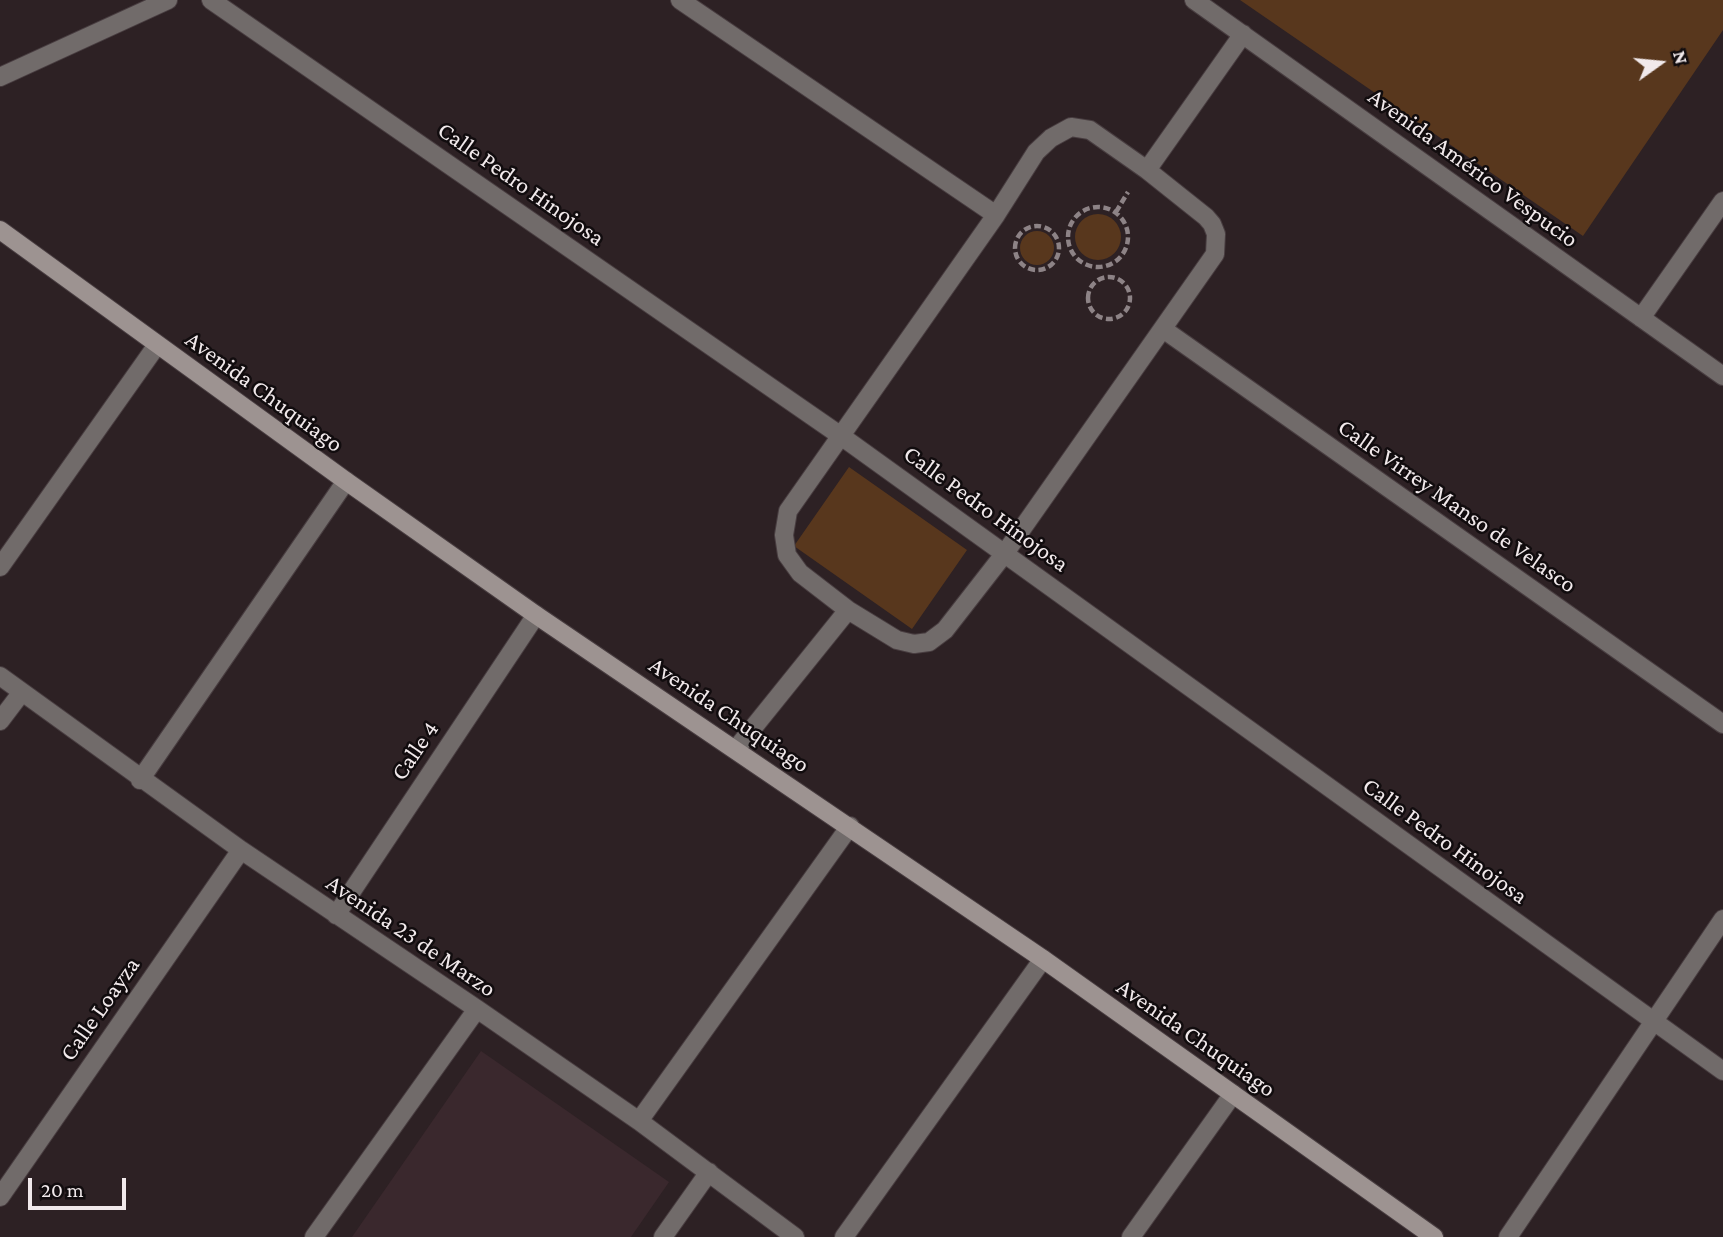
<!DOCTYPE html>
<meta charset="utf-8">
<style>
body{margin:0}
#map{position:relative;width:1723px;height:1237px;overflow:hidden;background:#2d2124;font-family:"Crimson Pro",serif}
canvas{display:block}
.north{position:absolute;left:1625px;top:28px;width:70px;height:70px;-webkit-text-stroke:5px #110c0e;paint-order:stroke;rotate:75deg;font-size:19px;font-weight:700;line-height:28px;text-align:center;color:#f1e9eb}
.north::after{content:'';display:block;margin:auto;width:24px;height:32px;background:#f1e9eb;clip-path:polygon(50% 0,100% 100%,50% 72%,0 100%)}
.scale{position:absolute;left:28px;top:1178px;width:98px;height:32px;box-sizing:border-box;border:4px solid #f1e9eb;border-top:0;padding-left:9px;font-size:21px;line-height:24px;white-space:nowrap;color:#f1e9eb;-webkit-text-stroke:5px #110c0e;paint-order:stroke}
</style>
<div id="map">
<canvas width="1723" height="1237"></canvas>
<div class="north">N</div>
<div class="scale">20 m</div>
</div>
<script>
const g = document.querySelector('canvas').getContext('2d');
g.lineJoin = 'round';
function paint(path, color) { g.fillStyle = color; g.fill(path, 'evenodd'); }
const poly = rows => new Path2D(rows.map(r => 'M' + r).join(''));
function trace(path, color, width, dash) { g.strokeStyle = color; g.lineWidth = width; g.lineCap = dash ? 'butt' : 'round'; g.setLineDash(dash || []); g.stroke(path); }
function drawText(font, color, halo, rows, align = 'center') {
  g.font = font + ' "Crimson Pro",serif'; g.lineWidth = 5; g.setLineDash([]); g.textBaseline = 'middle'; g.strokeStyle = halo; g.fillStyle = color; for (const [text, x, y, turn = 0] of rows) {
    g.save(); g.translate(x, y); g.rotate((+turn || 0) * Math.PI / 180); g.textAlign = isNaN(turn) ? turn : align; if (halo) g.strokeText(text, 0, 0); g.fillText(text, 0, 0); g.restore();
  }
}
const built = poly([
 [481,1051,669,1182,631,1237,352,1237]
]);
const green = poly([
 [1240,0,1723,0,1723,30,1583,236],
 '1075 237a23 23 0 1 1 46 0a23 23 0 1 1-46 0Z',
 '1020 248a17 17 0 1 1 34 0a17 17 0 1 1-34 0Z',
 [849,467,967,550,912,629,794,546]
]);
const path = poly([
 '1068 237a30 30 0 1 1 60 0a30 30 0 1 1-60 0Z',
 [1116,212,1128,192],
 '1015 248a22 22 0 1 1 44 0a22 22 0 1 1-44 0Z',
 '1088 298a21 21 0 1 1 42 0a21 21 0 1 1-42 0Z'
]);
const street = poly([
 [211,0,841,436,1723,1071],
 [680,0,996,215],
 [1194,0,1723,376],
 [0,77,168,0],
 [1071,127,1090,130,1147,170,1206,217,1212,224,1216,234,1215,254,1005,553,945,630,929,642,914,644,897,640,848,610,800,573,787,555,784,535,788,511,996,215,1036,152,1051,138,1071,127],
 [1147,170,1243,34],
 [1641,318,1723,201],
 [1163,329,1723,724],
 [0,567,157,345],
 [0,676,241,850,477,1009,639,1121,795,1237],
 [0,721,22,692],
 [736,749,848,610],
 [140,780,346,481],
 [336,915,536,615],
 [639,1121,850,826],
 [0,1197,241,850],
 [314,1237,477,1009],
 [663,1237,709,1172],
 [844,1237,1043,959],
 [1131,1237,1233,1094],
 [1508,1237,1723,919]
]);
const secondary = poly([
 [0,230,346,481,536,615,1043,959,1434,1237]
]);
const streetNames = [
 ["Avenida Américo Vespucio",1473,168,36],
 ["Calle Pedro Hinojosa",521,184,35],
 ["Avenida Chuquiago",264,392,36],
 ["Calle Virrey Manso de Velasco",1457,506,35],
 ["Calle Pedro Hinojosa",986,509,36],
 ["Avenida Chuquiago",729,715,34],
 ["Calle 4",415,751,-56],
 ["Calle Pedro Hinojosa",1445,841,36],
 ["Avenida 23 de Marzo",411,936,34],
 ["Calle Loayza",100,1009,-55],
 ["Avenida Chuquiago",1196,1038,35]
];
paint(built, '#3a282d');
paint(green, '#58371d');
trace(street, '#483d40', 20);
trace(secondary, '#483d40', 20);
trace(path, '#8d8386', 4.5, [7, 3.5]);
trace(street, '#716b6a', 18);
trace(secondary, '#9d9391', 18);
drawText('24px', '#f1e9eb', '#110c0e', streetNames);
</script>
